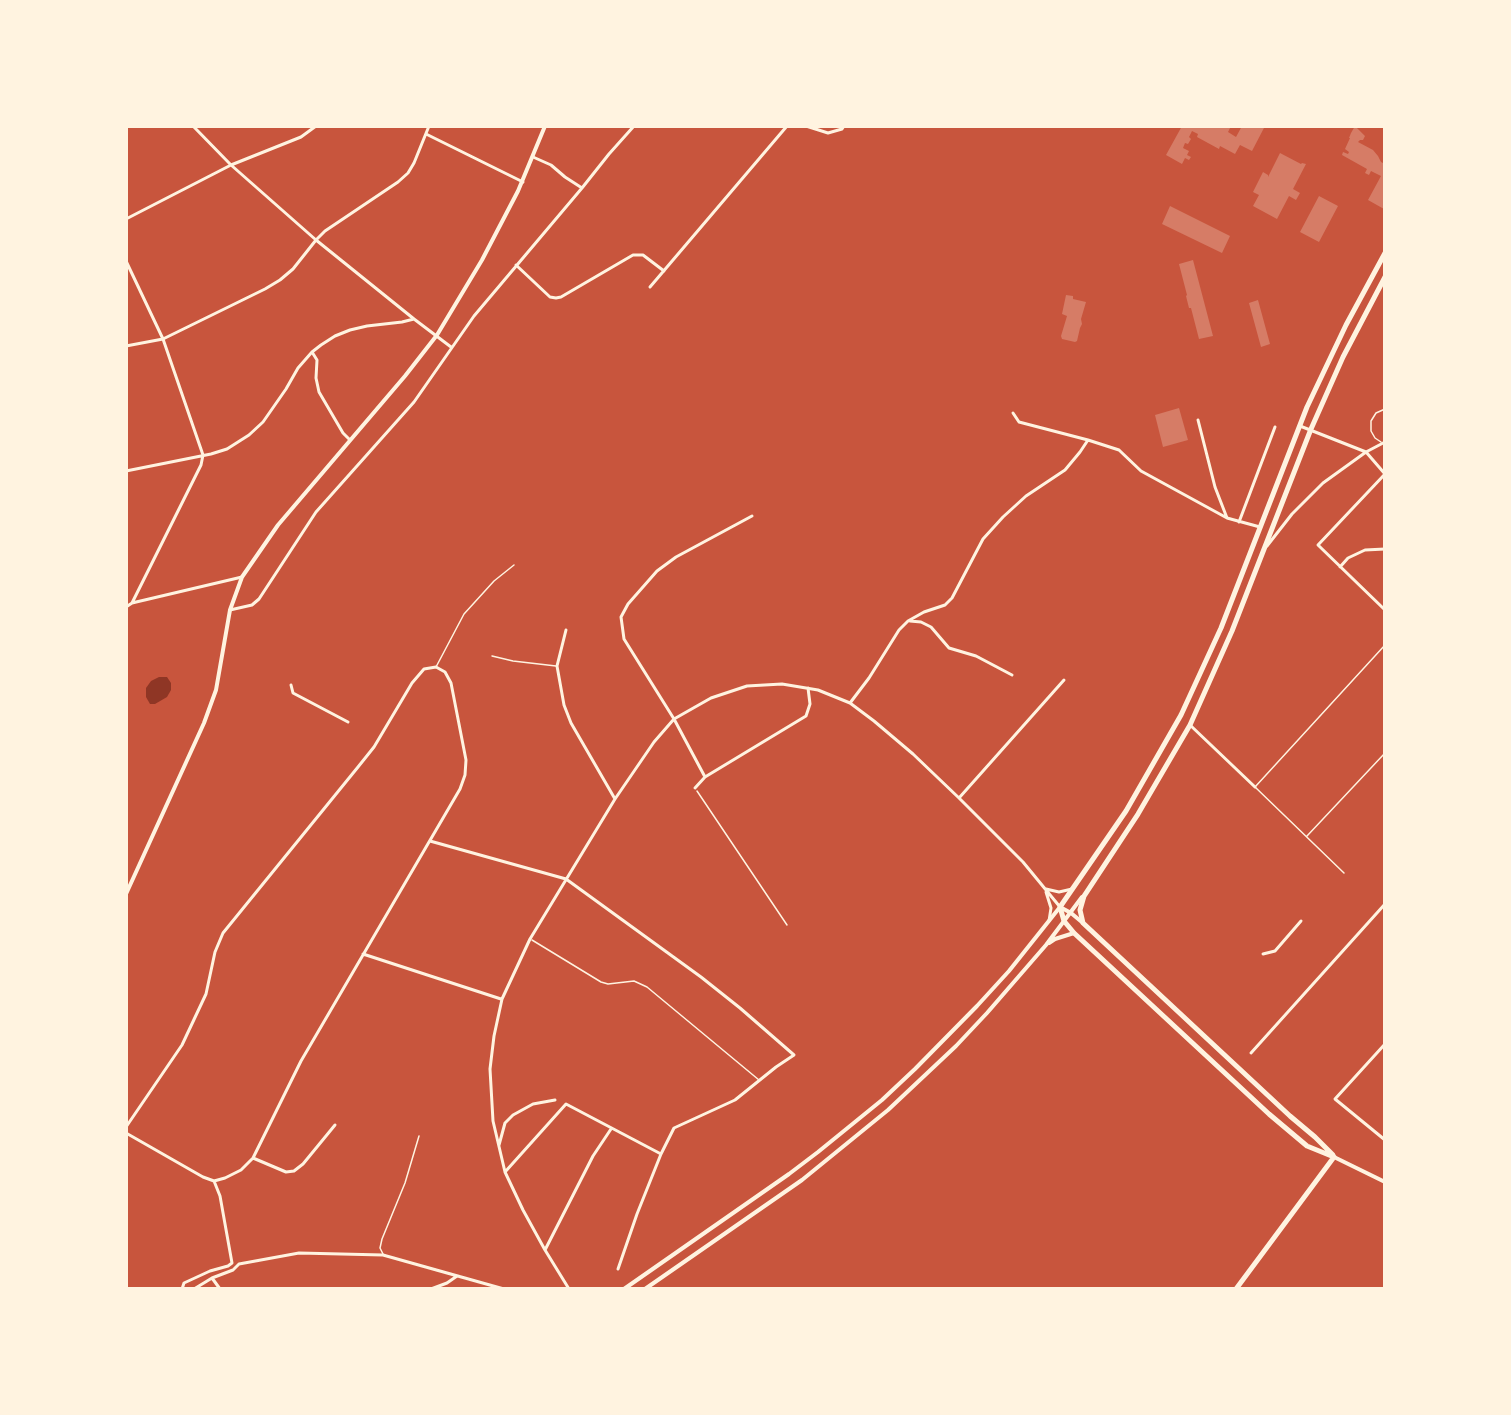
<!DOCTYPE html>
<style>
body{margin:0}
#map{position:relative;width:1511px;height:1415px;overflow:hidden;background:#c8553d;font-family:Overpass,sans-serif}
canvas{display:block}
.frame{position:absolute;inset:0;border:128px solid #fff3e0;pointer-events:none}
</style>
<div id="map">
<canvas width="1511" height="1415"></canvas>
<div class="frame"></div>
</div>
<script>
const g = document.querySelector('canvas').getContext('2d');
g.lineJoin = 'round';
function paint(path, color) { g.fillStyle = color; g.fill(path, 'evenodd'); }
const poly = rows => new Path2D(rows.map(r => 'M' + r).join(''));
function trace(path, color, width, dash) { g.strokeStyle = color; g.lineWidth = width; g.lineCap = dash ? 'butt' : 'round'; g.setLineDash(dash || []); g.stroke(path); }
const water = poly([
 [159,677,167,677,171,683,171,690,167,697,155,704,150,704,146,697,146,688,151,681]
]);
const building = poly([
 [1182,126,1231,126,1228,132,1236,137,1242,126,1265,126,1252,151,1240,145,1235,154,1220,146,1219,149,1197,137,1198,134,1192,131,1189,137,1191,139,1188,144,1185,143,1183,148,1189,151,1187,155,1191,157,1189,160,1185,158,1182,164,1166,155],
 [1355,126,1365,136,1363,140,1360,140,1358,142,1373,150,1378,156,1381,162,1385,164,1385,168,1383,171,1385,172,1385,206,1384,209,1368,200,1381,176,1371,171,1369,175,1365,173,1367,169,1342,155,1343,152,1348,154,1349,152,1345,149,1350,138,1349,138,1351,133],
 [1280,153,1301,164,1302,163,1306,164,1293,189,1300,193,1296,200,1289,196,1277,219,1253,206,1259,195,1253,192,1263,172,1268,175,1268,177],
 [1319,196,1338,206,1319,242,1300,232],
 [1170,206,1230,236,1222,253,1162,224],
 [1193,260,1213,336,1199,339,1191,308,1189,308,1186,296,1187,295,1179,264],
 [1066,295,1073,296,1073,299,1086,302,1081,319,1082,324,1080,328,1077,341,1075,342,1062,339,1061,336,1067,316,1062,314],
 [1258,300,1270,344,1261,347,1249,303],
 [1179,408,1188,440,1163,447,1155,415]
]);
const path = poly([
 [697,791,787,925]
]);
const service = poly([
 [1381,442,1375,438,1371,431,1371,421,1376,413,1385,409],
 [492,656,513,661,556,666],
 [436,667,464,614,494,581,514,565],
 [1307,836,1385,753],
 [1344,873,1255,787,1385,645],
 [532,940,601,982,608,984,634,981,647,987,759,1080],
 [383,1254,380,1248,382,1239,405,1183,419,1136]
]);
const minor = poly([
 [193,126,231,165,316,240,414,319,451,347],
 [806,126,828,133,842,129,844,126],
 [426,134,523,182],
 [533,157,551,165,565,177,582,188],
 [126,219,231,165,301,137,316,126],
 [126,261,163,339,203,455],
 [516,265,550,297,556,298,561,297,633,255,643,255,664,271],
 [650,287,787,126],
 [126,346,163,339,265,289,280,280,293,269,316,240,325,231,398,182,408,173,414,163,429,126],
 [312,352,317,360,316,378,319,392,343,433,350,440],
 [1013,413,1019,422,1088,440,1119,450,1141,471,1227,518,1260,527],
 [1198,420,1215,487,1227,518],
 [1300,426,1366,452,1385,474],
 [126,471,211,454,227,449,249,435,263,422,286,389,298,368,312,352,321,345,335,336,350,330,367,326,402,322,414,319],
 [1385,474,1318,545,1385,610],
 [1239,522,1275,427],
 [1267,546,1292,514,1323,483,1366,452,1385,442],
 [1340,567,1348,558,1365,550,1385,549],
 [132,603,201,465,203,455],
 [126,607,132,603,242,577],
 [230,610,252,605,259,599,316,512,414,402,474,316,582,188,609,154,634,126],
 [910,621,921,622,931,627,949,648,976,656,1012,675],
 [566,630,557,666,564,705,571,723,615,799],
 [291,685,293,693,348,722],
 [850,703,869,678,899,630,908,621,924,612,945,605,952,598,983,539,1003,517,1026,496,1065,470,1080,452,1088,440],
 [1190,725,1255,787],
 [705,777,674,719,624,639,621,617,628,604,657,571,676,557,752,516],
 [695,788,705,777,806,716,810,704,808,688],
 [959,798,1064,680],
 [430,841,566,879,701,977,740,1008,794,1055,776,1067,735,1100,674,1128,661,1154,637,1214,618,1269],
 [1046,889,1059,892,1072,889],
 [1046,892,1051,908,1049,921],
 [363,954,501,999],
 [1263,954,1275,951,1301,921],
 [1385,1044,1335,1099,1385,1140],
 [1251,1053,1385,904],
 [126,1127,182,1045,206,994,215,952,223,933,358,767,374,747,412,683,424,669,436,667,445,672,451,683,466,760,465,775,460,789,301,1061,253,1158,241,1170,225,1178,214,1181,203,1177,126,1133],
 [499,1145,505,1123,513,1115,533,1104,555,1100],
 [253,1158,286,1172,294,1171,303,1164,335,1125],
 [505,1172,566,1104,661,1154],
 [545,1250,593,1156,611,1129],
 [212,1278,220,1289],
 [182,1289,184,1283,210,1271,228,1266,232,1263,220,1196,214,1181],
 [194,1289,212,1278,233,1270,239,1264,299,1253,383,1255,504,1289],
 [431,1289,447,1283,457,1276],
 [569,1289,545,1250,523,1210,505,1172,493,1121,490,1069,494,1036,502,999,530,939,615,799,654,742,674,719,711,698,747,686,782,684,818,690,850,703,874,721,913,754,959,798,1023,862,1060,907]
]);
const tertiary = poly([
 [126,894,204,723,216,690,230,610,242,577,278,525,405,376,437,335,482,260,518,191,545,126],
 [1049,943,1055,939,1074,933],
 [1334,1157,1385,1182],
 [624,1289,789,1174,818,1152,882,1100,915,1069,977,1006,1009,971,1060,907,1071,913,1083,923],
 [645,1289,802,1180,888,1110,956,1046,987,1013,1046,945,1082,897]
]);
const primary = poly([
 [1333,1155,1315,1137,1290,1116,1083,923,1080,910,1084,896,1138,814,1190,725,1232,631,1311,429,1343,357,1385,277],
 [1334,1157,1307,1146,1269,1114,1074,933,1064,921,1060,907,1126,811,1181,715,1221,628,1307,407,1346,325,1385,253],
 [1236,1289,1334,1157]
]);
paint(water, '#8f3625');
paint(building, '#d67c66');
trace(path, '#fff3e0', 1.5);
trace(service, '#fff3e0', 1.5);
trace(minor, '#fff3e0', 3);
trace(tertiary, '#fff3e0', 4);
trace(primary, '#fff3e0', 5);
</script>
